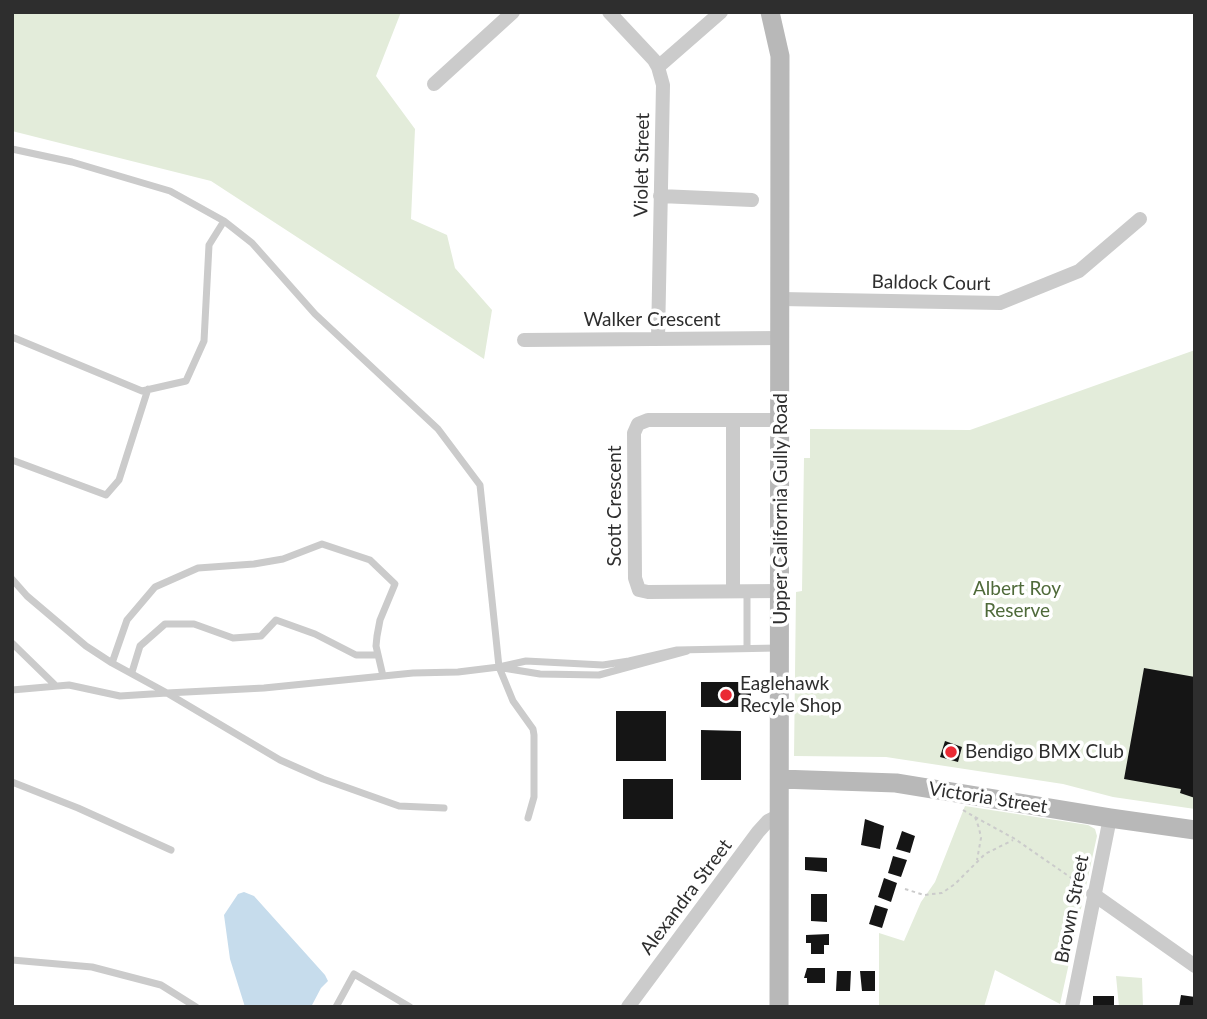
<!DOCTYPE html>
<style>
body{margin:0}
#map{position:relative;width:1207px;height:1019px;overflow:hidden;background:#fff;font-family:Lato,sans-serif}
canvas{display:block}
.frame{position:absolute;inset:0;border:14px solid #2e2e2e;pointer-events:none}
</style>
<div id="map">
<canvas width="1207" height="1019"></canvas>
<div class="frame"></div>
</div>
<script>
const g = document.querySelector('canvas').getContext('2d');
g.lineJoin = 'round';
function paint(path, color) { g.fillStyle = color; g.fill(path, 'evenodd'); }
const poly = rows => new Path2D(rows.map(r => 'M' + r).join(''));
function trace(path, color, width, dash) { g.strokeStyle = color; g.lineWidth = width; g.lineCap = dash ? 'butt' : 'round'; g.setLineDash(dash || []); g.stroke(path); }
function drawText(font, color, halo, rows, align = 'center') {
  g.font = font + ' Lato,sans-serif'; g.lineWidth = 7; g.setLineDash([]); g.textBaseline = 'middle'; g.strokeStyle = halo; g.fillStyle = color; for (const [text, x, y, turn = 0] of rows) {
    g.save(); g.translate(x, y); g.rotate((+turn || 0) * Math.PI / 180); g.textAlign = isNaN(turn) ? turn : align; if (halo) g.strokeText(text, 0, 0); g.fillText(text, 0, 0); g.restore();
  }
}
const green = poly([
 [12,12,401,12,376,76,415,129,411,219,447,235,455,268,492,310,484,359,211,181,12,131],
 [1195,350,1195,809,1113,797,1063,784,886,757,794,756,796,592,802,591,804,458,810,458,810,429,970,430],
 [965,806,1088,825,1095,829,1097,836,1060,1004,995,970,984,1007,879,1007,879,933,904,941,921,902,935,882],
 [1116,976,1142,978,1143,1007,1119,1007]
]);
const water = poly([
 [244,892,254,896,325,975,328,981,321,988,311,1007,245,1007,230,959,224,915,238,894]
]);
const building = poly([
 [1144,668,1195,677,1195,798,1180,793,1181,789,1124,779],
 [701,682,751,682,751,707,701,707],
 [616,711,666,711,666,761,616,761],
 [701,730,741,731,741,780,701,780],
 [945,741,962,747,958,762,940,757],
 [623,779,673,779,673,819,623,819],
 [865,819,884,826,880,849,861,845],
 [902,831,915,836,910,853,896,849],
 [893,856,907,860,901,877,888,873],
 [805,857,827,858,827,872,805,870],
 [884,878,897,883,891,902,878,897],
 [811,894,827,894,827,922,811,921],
 [875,905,888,909,882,928,869,924],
 [829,934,829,945,824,945,824,954,811,954,811,943,806,943,806,935],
 [807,968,825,968,825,983,807,983,807,978,804,978],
 [837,971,851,971,850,991,836,991],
 [860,971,875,971,875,991,862,991],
 [1181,995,1195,997,1194,1007,1179,1007],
 [1093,996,1114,996,1114,1007,1093,1007]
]);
const path = poly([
 [963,810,975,817,979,828,981,838,977,860],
 [975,817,1015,839,1083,886],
 [905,889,924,895,942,893,955,884,985,854,1013,840]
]);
const lane = poly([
 [12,149,72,162,170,191,224,221],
 [12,337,142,391,186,381,204,341,209,245,224,221,252,243,315,314,438,429,480,485,499,667,513,701,533,729,534,735,534,797,528,818],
 [12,460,106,495,119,480,148,389],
 [12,579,27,596,86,646,112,663,167,693,264,688,413,673,458,672,499,667,526,661,603,665,629,661,677,650,777,648],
 [12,643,56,686],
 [747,648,747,592],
 [112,663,127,620,155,587,198,568,254,564,283,559,322,544,370,560,395,584,380,620,377,636,376,646,383,676],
 [503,668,540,674,599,675,687,651],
 [132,672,140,646,165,624,194,624,233,638,261,636,276,620,315,634,356,655,378,655],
 [12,690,69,685,120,696,167,693,280,760,323,779,399,806,444,808],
 [12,782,78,808,171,850],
 [12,960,92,967,161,985,196,1007],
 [336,1007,354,974,410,1007]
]);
const street = poly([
 [609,12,654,60,658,67,663,85,658,339],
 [658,67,721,12],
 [434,84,513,12],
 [660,196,752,200],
 [781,299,1000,303,1079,271,1140,219],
 [524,340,781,338],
 [781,420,648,420,638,424,634,433,635,578,639,590,648,592,781,591],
 [733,591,733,420],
 [1093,894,1195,966],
 [628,1007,758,832,768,821,780,815],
 [1072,1007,1110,818]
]);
const secondary = poly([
 [770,12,780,56,779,1007],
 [780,779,896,783,1110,818,1195,830]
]);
const markers = [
 [726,695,7,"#ea2a34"],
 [951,752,7,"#ea2a34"]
];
const streetNames = [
 ["Violet Street",642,165,-89],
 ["Baldock Court",931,283,1],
 ["Walker Crescent",652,320],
 ["Scott Crescent",615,506,-90],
 ["Upper California Gully Road",781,509,-90],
 ["Victoria Street",988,798,9],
 ["Alexandra Street",686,897,-53],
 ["Brown Street",1072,909,-79]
];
const parkNames = [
 ["Albert Roy",1017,589],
 ["Reserve",1017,611]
];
const poiNames = [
 ["Eaglehawk",740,684],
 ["Recyle Shop",740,706],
 ["Bendigo BMX Club",965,752]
];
paint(green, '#e3ecda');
paint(water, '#c6dcec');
paint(building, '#151515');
trace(path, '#cbcbcb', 2, [3.5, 3.5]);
trace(lane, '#cbcbcb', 7);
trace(street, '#cbcbcb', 14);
trace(secondary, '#b8b8b8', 19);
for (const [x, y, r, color] of markers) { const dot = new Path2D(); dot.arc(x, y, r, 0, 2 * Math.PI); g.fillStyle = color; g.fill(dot); trace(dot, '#fff', 2.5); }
drawText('19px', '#2e2e2e', '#fff', streetNames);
drawText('19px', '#4f6a3a', '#fff', parkNames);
drawText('19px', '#2e2e2e', '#fff', poiNames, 'left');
</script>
